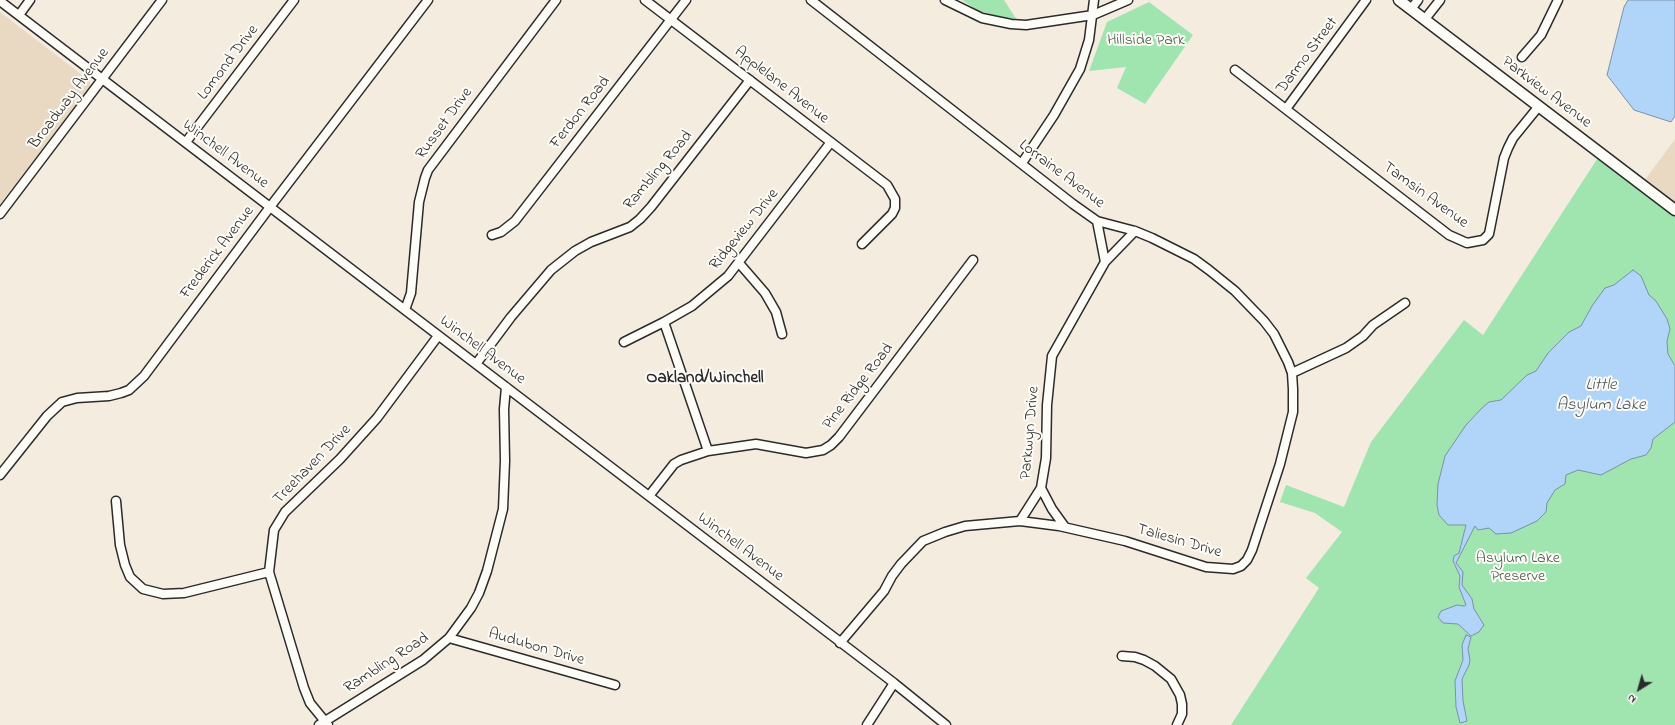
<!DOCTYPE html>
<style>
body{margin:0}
#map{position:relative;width:1675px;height:725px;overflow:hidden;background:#f4ecdf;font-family:"Indie Flower",sans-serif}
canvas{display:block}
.north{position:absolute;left:1619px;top:669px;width:40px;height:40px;-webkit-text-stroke:3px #fdfcf7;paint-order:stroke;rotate:217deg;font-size:11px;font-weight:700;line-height:16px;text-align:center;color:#2b2b2b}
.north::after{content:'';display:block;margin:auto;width:14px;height:18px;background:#2b2b2b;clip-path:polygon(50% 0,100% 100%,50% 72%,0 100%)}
</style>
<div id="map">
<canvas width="1675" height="725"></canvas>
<div class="north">N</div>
</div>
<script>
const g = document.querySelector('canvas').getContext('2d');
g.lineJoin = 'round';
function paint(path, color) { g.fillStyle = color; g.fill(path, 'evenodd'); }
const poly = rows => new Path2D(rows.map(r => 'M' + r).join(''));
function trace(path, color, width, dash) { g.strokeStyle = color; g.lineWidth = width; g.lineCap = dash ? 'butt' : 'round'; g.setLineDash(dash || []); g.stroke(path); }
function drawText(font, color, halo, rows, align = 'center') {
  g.font = font + ' "Indie Flower",sans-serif'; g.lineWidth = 4; g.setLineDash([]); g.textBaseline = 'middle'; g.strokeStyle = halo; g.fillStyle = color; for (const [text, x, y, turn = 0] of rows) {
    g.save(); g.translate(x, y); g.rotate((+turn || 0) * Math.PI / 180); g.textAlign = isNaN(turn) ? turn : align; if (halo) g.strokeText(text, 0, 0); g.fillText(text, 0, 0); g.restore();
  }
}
const built = poly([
 [0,12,90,81,91,86,0,204],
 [1675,139,1675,210,1642,184]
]);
const green = poly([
 [962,0,1004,0,1017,20,995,16,977,10],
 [1149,2,1193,35,1145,104,1117,88,1126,67,1089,71,1107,22],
 [1601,153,1675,209,1675,725,1231,725,1319,588,1306,578,1342,532,1315,513,1280,502,1286,485,1344,507,1371,442,1464,320,1483,335]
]);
const water = poly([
 [1628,0,1675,0,1675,116,1671,122,1634,110,1607,75,1624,7,1628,0],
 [1633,270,1641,276,1649,295,1656,301,1667,319,1670,329,1667,341,1668,354,1675,366,1675,422,1653,439,1651,448,1646,455,1631,459,1601,475,1578,470,1566,475,1565,484,1555,490,1547,503,1546,512,1537,521,1511,533,1496,534,1489,528,1478,530,1475,526,1456,563,1463,572,1462,585,1472,599,1474,609,1484,625,1479,632,1471,636,1458,624,1443,623,1438,617,1441,611,1457,605,1464,606,1466,605,1459,587,1460,576,1453,561,1454,556,1459,553,1466,525,1448,525,1439,515,1437,505,1438,484,1445,456,1466,425,1481,409,1489,402,1501,400,1527,375,1536,371,1548,353,1569,332,1581,326,1592,306,1605,288,1614,285,1633,270],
 [1466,635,1471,637,1468,649,1470,660,1469,665,1462,679,1463,701,1467,721,1460,723,1456,707,1455,681,1463,660,1462,645,1466,635]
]);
const minor = poly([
 [645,0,887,185,895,199,895,208,892,214,862,244],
 [811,0,1073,204,1097,221,1135,231,1152,238,1194,259,1209,270,1235,291,1264,321,1274,334,1288,362,1292,373,1293,389,1293,412,1280,464,1252,550,1247,560,1241,566,1233,569,1206,567,1125,541,1059,526,1020,521,965,526,945,532,923,541,901,564,892,576,884,591,840,643],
 [945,0,982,18,1011,24,1026,25,1093,15,1128,0],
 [0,1,894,683,946,725],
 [1411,9,1418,0],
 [19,15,30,0],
 [1425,19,1440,0],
 [1522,57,1541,35,1558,0],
 [1235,70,1449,235,1467,243,1483,240,1489,234,1504,158,1508,148,1513,138,1539,106],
 [1286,109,1366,0],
 [186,142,294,0],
 [1022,163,1054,115,1080,69,1089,40,1094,0],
 [0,214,162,0],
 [492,235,501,232,515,221,686,0],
 [1105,262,1135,231],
 [739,263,765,293,776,312,782,334],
 [405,310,411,293,419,202,425,178,428,170,556,0],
 [664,322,708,451],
 [624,342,664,322,692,306,728,276,831,142],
 [476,364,511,317,551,270,575,251,591,242,630,227,640,219,651,207,750,80],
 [1292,373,1346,348,1363,336,1373,325,1405,303],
 [0,475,47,416,62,402,77,398,109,396,121,393,129,390,144,376,270,207,428,0],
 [1041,488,1052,509,1065,527],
 [649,496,674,464,681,460,708,451,756,444,806,453,823,450,831,445,839,437,973,260],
 [116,501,120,545,125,565,130,577,143,589,163,594,184,593,269,572],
 [1020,521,1041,488,1046,458,1047,405,1052,356,1105,262,1097,221],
 [449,638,615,685],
 [1122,656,1135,657,1144,660,1155,666,1171,679,1180,695,1182,704,1182,714,1177,725],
 [319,725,423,660,449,638,471,608,479,593,487,571,503,509,505,461,504,409,506,387],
 [328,725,310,703,304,688,269,572,274,530,285,512,340,459,377,418,438,336],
 [867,725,894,683]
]);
const tertiary = poly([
 [1399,0,1675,210]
]);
const parkNames = [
 ["Hillside Park",1146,41],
 ["Asylum Lake",1518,559],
 ["Preserve",1518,577]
];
const streetNames = [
 ["Darmo Street",1308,56,-53],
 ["Lomond Drive",229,63,-53],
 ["Applelane Avenue",781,86,38],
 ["Parkview Avenue",1546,93,37],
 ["Broadway Avenue",70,99,-53],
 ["Ferdon Road",581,113,-52],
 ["Russet Drive",445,124,-54],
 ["Winchell Avenue",225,155,37],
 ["Rambling Road",659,171,-50],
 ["Lorraine Avenue",1061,175,37],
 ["Tamsin Avenue",1425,196,36],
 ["Ridgeview Drive",745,230,-51],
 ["Frederick Avenue",218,253,-53],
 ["Winchell Avenue",482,351,37],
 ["Pine Ridge Road",859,387,-52],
 ["Parkwyn Drive",1031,433,-85],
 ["Treehaven Drive",313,465,-46],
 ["Taliesin Drive",1179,542,16],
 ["Winchell Avenue",740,548,37],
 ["Audubon Drive",536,648,16],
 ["Rambling Road",387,664,-33]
];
const neighbourhoodNames = [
 ["Oakland/Winchell",705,379]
];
const waterNames = [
 ["Little",1601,386],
 ["Asylum Lake",1601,406]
];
paint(built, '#e9d9c3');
paint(green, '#a0e4b0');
paint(water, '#b1d5f9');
trace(water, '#7b91a7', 1);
trace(minor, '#2b2b2b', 11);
trace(tertiary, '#2b2b2b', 13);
trace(minor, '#fdfcf7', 8);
trace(tertiary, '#fdfcf7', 10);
drawText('16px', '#48594c', '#fdfcf7', parkNames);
drawText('16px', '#2b2b2b', '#fdfcf7', streetNames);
drawText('bold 17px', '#2b2b2b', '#fdfcf7', neighbourhoodNames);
drawText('italic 17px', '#4c565e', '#fdfcf7', waterNames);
</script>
